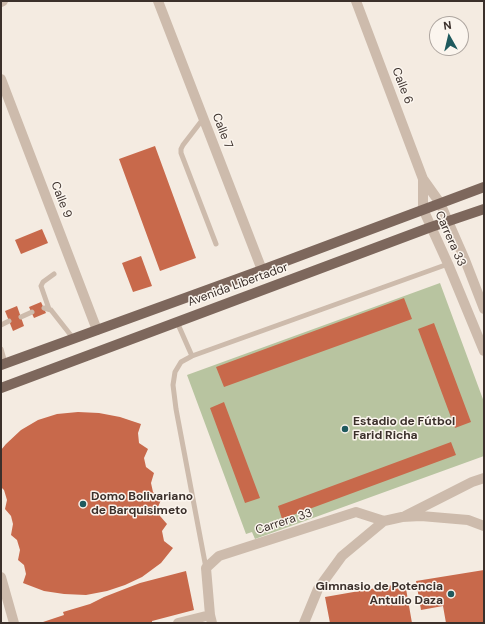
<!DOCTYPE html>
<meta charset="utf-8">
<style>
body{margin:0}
#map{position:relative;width:485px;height:624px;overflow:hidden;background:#f4ebe1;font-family:"DM Sans",sans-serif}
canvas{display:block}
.frame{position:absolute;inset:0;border:2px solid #3b302b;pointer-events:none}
.north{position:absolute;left:429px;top:16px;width:40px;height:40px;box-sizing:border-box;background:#fbf5ee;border:1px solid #aea6a0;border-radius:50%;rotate:352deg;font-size:11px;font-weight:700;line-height:16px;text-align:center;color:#3b302b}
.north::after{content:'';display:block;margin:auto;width:14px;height:18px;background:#1f5a5e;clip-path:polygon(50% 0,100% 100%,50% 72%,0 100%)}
</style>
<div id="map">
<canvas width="485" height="624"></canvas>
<div class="frame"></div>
<div class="north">N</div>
</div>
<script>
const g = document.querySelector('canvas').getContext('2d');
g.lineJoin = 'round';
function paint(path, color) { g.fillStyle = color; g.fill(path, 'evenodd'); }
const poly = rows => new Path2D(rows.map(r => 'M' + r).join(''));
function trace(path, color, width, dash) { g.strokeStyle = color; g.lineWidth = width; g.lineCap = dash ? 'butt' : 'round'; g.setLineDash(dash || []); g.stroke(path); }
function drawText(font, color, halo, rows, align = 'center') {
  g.font = font + ' "DM Sans",sans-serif'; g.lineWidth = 3; g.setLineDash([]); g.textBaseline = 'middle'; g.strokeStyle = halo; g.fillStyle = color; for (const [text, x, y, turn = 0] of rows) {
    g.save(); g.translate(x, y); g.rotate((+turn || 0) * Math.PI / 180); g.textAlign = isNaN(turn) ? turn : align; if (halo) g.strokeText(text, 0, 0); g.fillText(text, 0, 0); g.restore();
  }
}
const green = poly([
 [440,283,484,402,484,456,255,539,252,532,246,534,187,375]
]);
const building = poly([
 [155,146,196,258,160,271,119,159],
 [42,229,48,243,21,254,15,240],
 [141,256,152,286,133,292,122,263],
 [404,298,412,319,224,387,216,367],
 [41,302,46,313,34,318,29,307],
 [17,306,24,326,13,331,5,311],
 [434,323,471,422,455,428,418,329],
 [224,402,260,498,245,503,210,408],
 [78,412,99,413,120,417,141,424,138,433,139,443,148,449,144,458,146,467,154,473,151,483,153,492,161,500,158,507,160,516,167,524,162,531,164,541,173,548,161,563,142,577,125,585,107,591,86,595,64,594,44,591,23,583,26,574,24,565,18,560,20,550,17,540,11,535,13,524,11,516,5,509,7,500,4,490,1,487,1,450,6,444,21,430,38,420,57,414],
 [451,442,456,455,282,519,278,506],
 [484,570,484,623,446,623,443,606,421,610,416,581],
 [186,571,194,610,152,621,152,623,40,623,64,615,63,612,90,604,104,597,140,583],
 [405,583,412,623,330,623,325,597]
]);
const lane = poly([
 [203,119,183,145,181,149,181,153,216,244],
 [44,308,51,310,73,338],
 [49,309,41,286,43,282,54,274],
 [21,317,32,312],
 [177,322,192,356],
 [1,325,9,321],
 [1,349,5,363],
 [206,568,176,409,173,385,175,372,181,362,192,356,448,264]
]);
const street = poly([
 [158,1,262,270],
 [356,1,423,179,440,203,465,260,484,309],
 [1,2,3,1],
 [1,79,97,330],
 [423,179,423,209,448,264,484,351],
 [405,516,472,482,484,478],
 [384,521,402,517,421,516,468,520,484,526],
 [1,577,14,623],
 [178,623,210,615],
 [212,623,210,615,206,568,219,556,356,512,384,521,342,556,318,589,304,623]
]);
const primary = poly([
 [1,365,262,270,484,187],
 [1,388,431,227,484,209]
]);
const markers = [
 [345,429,4,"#1f5a5e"],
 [83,504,4,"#1f5a5e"],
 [451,594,4,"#1f5a5e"]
];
const streetNames = [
 ["Calle 6",402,86,69],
 ["Calle 7",222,131,69],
 ["Calle 9",61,200,69],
 ["Carrera 33",450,239,66],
 ["Avenida Libertador",238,285,-20],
 ["Carrera 33",284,522,-18]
];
const poiNames = [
 ["Estadio de Fútbol",353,422],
 ["Farid Richa",353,436],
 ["Domo Bolivariano",91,497],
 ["de Barquisimeto",91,511],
 ["Gimnasio de Potencia",443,587,"right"],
 ["Antulio Daza",443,601,"right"]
];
paint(green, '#b8c4a0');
paint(building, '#c8694b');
trace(lane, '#cdbbac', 5);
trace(street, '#cdbbac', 10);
trace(primary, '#7d675c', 10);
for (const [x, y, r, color] of markers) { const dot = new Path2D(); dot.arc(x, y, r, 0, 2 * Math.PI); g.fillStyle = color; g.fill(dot); trace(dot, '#fbf5ee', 1.5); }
drawText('12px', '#3b302b', '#fbf5ee', streetNames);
drawText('bold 12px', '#3b302b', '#fbf5ee', poiNames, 'left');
</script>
